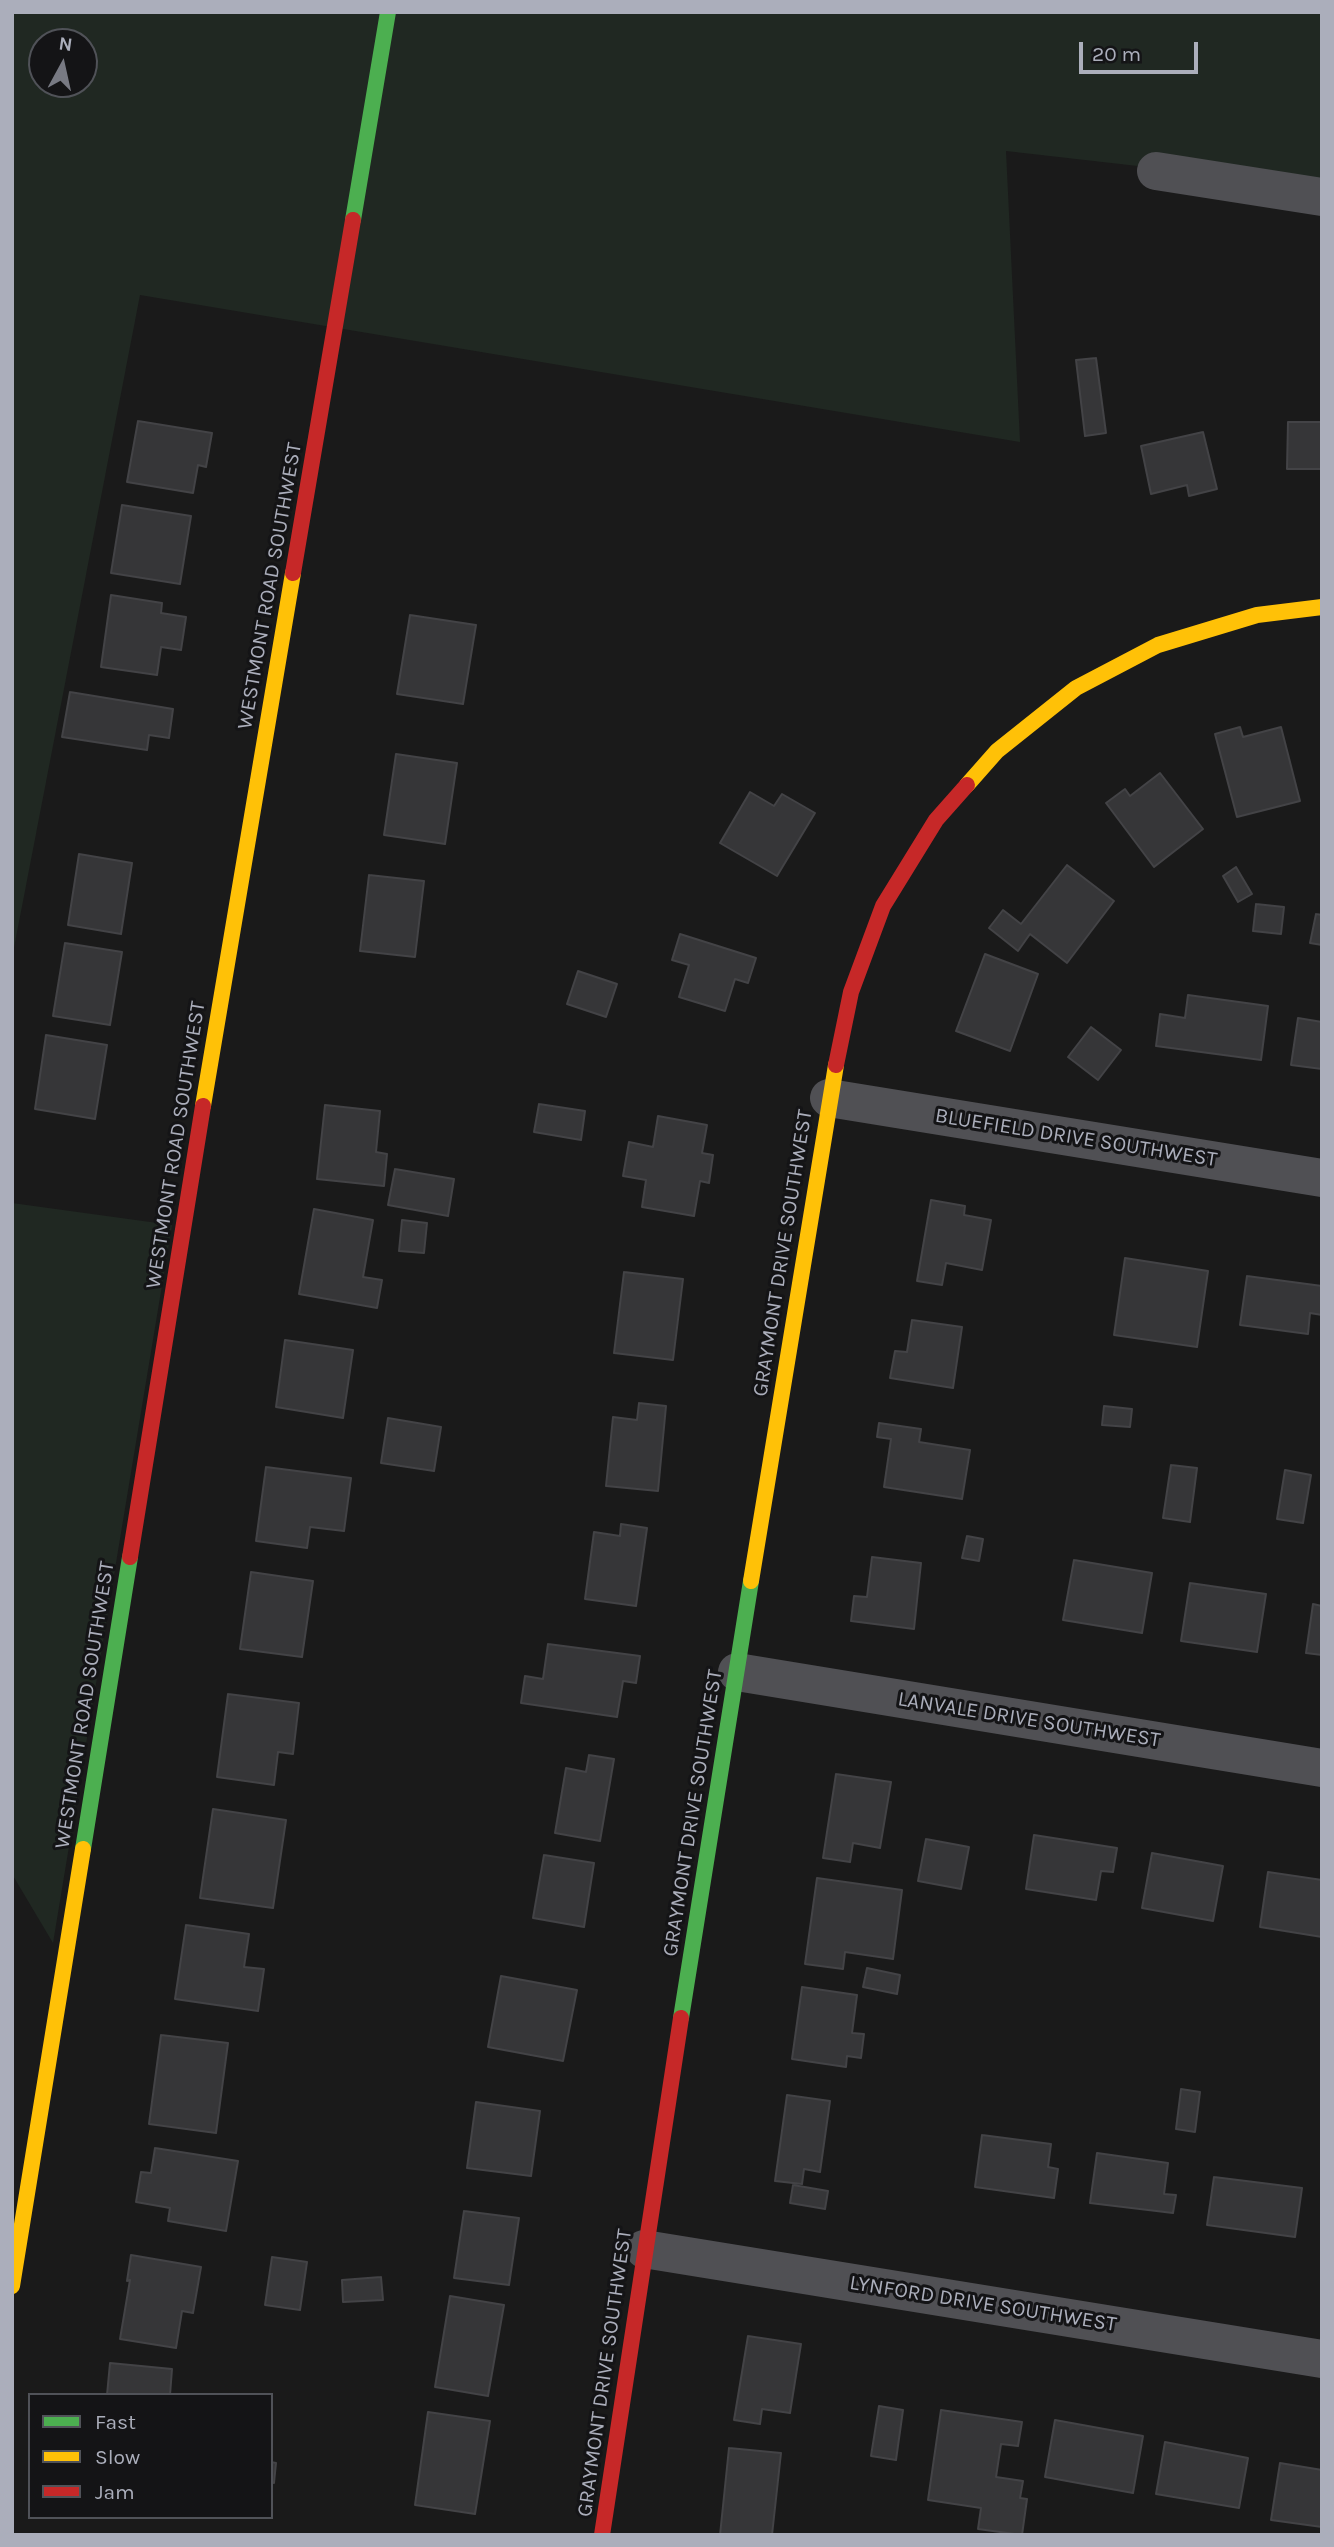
<!DOCTYPE html>
<style>
body{margin:0}
#map{position:relative;width:1334px;height:2547px;overflow:hidden;background:#1a1a1a;font-family:Karla,sans-serif}
canvas{display:block}
.frame{position:absolute;inset:0;border:14px solid #abaebb;pointer-events:none}
.legend{position:absolute;left:28px;top:2393px;width:245px;height:126px;box-sizing:border-box;background:#141416;border:2px solid #505258;margin:0;padding:9px 12px;list-style:none;font-size:21px;color:#abaebb}
.legend li{display:flex;align-items:center;gap:14px;height:35px}
.legend b{width:35px;border:2px solid #505258}
.north{position:absolute;left:28px;top:28px;width:70px;height:70px;box-sizing:border-box;background:#141416;border:2px solid #505258;border-radius:50%;rotate:8deg;font-size:19px;font-weight:700;line-height:28px;text-align:center;color:#abaebb}
.north::after{content:'';display:block;margin:auto;width:24px;height:32px;background:#787a83;clip-path:polygon(50% 0,100% 100%,50% 72%,0 100%)}
.scale{position:absolute;left:1079px;top:42px;width:119px;height:32px;box-sizing:border-box;border:4px solid #abaebb;border-top:0;padding-left:9px;font-size:21px;line-height:24px;white-space:nowrap;color:#abaebb;-webkit-text-stroke:5px #141416;paint-order:stroke}
</style>
<div id="map">
<canvas width="1334" height="2547"></canvas>
<div class="frame"></div>
<ul class="legend">
<li><b style="height:9px;background:#4caf50"></b>Fast</li>
<li><b style="height:9px;background:#ffc107"></b>Slow</li>
<li><b style="height:9px;background:#c62828"></b>Jam</li>
</ul>
<div class="north">N</div>
<div class="scale">20 m</div>
</div>
<script>
const g = document.querySelector('canvas').getContext('2d');
g.lineJoin = 'round';
function paint(path, color) { g.fillStyle = color; g.fill(path, 'evenodd'); }
const poly = rows => new Path2D(rows.map(r => 'M' + r).join(''));
function trace(path, color, width, dash) { g.strokeStyle = color; g.lineWidth = width; g.lineCap = dash ? 'butt' : 'round'; g.setLineDash(dash || []); g.stroke(path); }
function drawText(font, color, halo, rows, align = 'center') {
  g.font = font + ' Karla,sans-serif'; g.lineWidth = 6; g.setLineDash([]); g.textBaseline = 'middle'; g.strokeStyle = halo; g.fillStyle = color; for (const [text, x, y, turn = 0] of rows) {
    g.save(); g.translate(x, y); g.rotate((+turn || 0) * Math.PI / 180); g.textAlign = isNaN(turn) ? turn : align; if (halo) g.strokeText(text, 0, 0); g.fillText(text, 0, 0); g.restore();
  }
}
const green = poly([
 [12,12,1322,12,1322,187,1006,151,1020,442,140,295,12,958],
 [42,42,84,42,84,84,42,84],
 [12,1203,172,1225,53,1943,12,1874]
]);
const building = poly([
 [1096,358,1106,433,1085,436,1076,360,1096,358],
 [138,421,212,433,206,467,198,465,193,493,127,482,138,421],
 [1288,422,1322,422,1322,469,1287,469,1288,422],
 [1203,432,1217,489,1189,496,1187,485,1151,494,1141,446,1203,432],
 [122,505,191,516,180,584,111,573,122,505],
 [111,595,162,603,161,613,186,617,181,650,161,647,157,675,101,667,111,595],
 [410,615,476,625,463,704,397,694,410,615],
 [70,692,173,709,169,738,149,735,147,750,62,737,70,692],
 [1240,727,1243,737,1281,727,1300,801,1237,817,1215,734,1240,727],
 [396,754,457,763,445,844,384,835,396,754],
 [1160,773,1203,829,1154,867,1106,803,1125,789,1130,796,1160,773],
 [750,792,774,806,782,794,815,813,777,876,720,843,750,792],
 [79,854,132,863,121,934,68,925,79,854],
 [1067,865,1114,901,1067,963,1030,934,1018,951,989,928,1003,910,1021,924,1067,865],
 [1236,867,1252,894,1238,902,1223,876,1236,867],
 [369,875,424,881,415,957,360,951,369,875],
 [1256,904,1284,907,1281,934,1253,931,1256,904],
 [1316,914,1322,915,1322,945,1310,943,1316,914],
 [680,934,756,958,748,983,735,979,725,1011,679,997,689,965,672,960,680,934],
 [65,943,122,952,110,1025,53,1016,65,943],
 [985,954,1038,974,1010,1051,956,1031,985,954],
 [578,971,617,984,606,1017,567,1004,578,971],
 [1188,995,1268,1006,1261,1060,1156,1046,1160,1014,1185,1018,1188,995],
 [1298,1018,1322,1022,1322,1069,1291,1065,1298,1018],
 [1091,1027,1121,1050,1098,1080,1068,1057,1091,1027],
 [46,1035,107,1045,95,1119,35,1109,46,1035],
 [539,1104,585,1111,581,1140,534,1132,539,1104],
 [325,1105,380,1111,376,1152,387,1154,384,1186,317,1179,325,1105],
 [658,1116,707,1125,702,1153,713,1155,709,1183,700,1181,694,1216,642,1207,646,1180,623,1176,629,1142,653,1147,658,1116],
 [395,1169,454,1179,448,1216,388,1205,395,1169],
 [931,1200,965,1206,964,1215,991,1220,982,1270,946,1263,942,1285,917,1281,931,1200],
 [314,1209,373,1220,363,1277,382,1280,377,1308,299,1294,314,1209],
 [402,1220,427,1223,424,1253,399,1251,402,1220],
 [1125,1258,1208,1271,1197,1347,1114,1335,1125,1258],
 [624,1272,683,1279,673,1360,614,1353,624,1272],
 [1247,1276,1322,1286,1322,1315,1310,1313,1308,1334,1240,1325,1247,1276],
 [912,1320,962,1327,953,1388,890,1378,895,1351,907,1352,912,1320],
 [285,1340,353,1350,343,1418,276,1407,285,1340],
 [639,1403,666,1406,658,1491,606,1486,613,1417,637,1420,639,1403],
 [1104,1406,1132,1409,1130,1427,1102,1425,1104,1406],
 [388,1418,441,1427,434,1471,381,1463,388,1418],
 [879,1423,921,1429,919,1442,970,1450,962,1499,884,1487,891,1439,877,1437,879,1423],
 [1171,1465,1197,1468,1190,1522,1163,1518,1171,1465],
 [266,1467,351,1478,344,1531,310,1527,307,1548,256,1541,266,1467],
 [1285,1470,1311,1475,1303,1523,1277,1519,1285,1470],
 [621,1524,647,1528,636,1606,585,1599,594,1532,620,1536,621,1524],
 [967,1536,983,1539,979,1561,962,1558,967,1536],
 [872,1557,921,1563,914,1629,851,1621,854,1596,867,1597,872,1557],
 [1074,1560,1152,1573,1142,1633,1063,1620,1074,1560],
 [251,1572,313,1581,302,1657,240,1649,251,1572],
 [1190,1583,1266,1594,1257,1652,1181,1641,1190,1583],
 [1313,1604,1322,1606,1322,1655,1306,1653,1313,1604],
 [548,1644,640,1656,636,1683,623,1681,617,1717,521,1703,525,1676,543,1679,548,1644],
 [228,1694,299,1703,293,1754,278,1752,274,1785,217,1777,228,1694],
 [589,1755,614,1759,600,1841,555,1833,566,1768,586,1772,589,1755],
 [836,1774,891,1782,880,1848,853,1843,850,1862,823,1858,836,1774],
 [213,1809,286,1820,273,1908,200,1898,213,1809],
 [1034,1835,1117,1848,1113,1872,1101,1871,1096,1900,1026,1889,1034,1835],
 [926,1839,969,1847,961,1889,918,1881,926,1839],
 [1152,1853,1223,1866,1213,1921,1142,1908,1152,1853],
 [544,1855,594,1863,584,1927,533,1918,544,1855],
 [1268,1872,1322,1880,1322,1937,1260,1927,1268,1872],
 [817,1878,902,1890,893,1959,845,1952,843,1969,805,1964,817,1878],
 [186,1925,249,1934,244,1967,264,1969,258,2011,175,1999,186,1925],
 [867,1968,900,1975,897,1994,863,1987,867,1968],
 [501,1976,577,1990,563,2061,488,2047,501,1976],
 [802,1987,857,1995,852,2033,864,2034,861,2058,847,2056,846,2067,792,2059,802,1987],
 [161,2035,228,2043,216,2133,149,2124,161,2035],
 [1181,2089,1200,2092,1195,2132,1176,2129,1181,2089],
 [787,2095,830,2101,820,2172,804,2169,802,2184,775,2181,787,2095],
 [476,2102,540,2111,531,2176,467,2168,476,2102],
 [982,2135,1051,2144,1048,2167,1058,2169,1054,2198,975,2187,982,2135],
 [155,2148,238,2161,226,2231,168,2221,170,2208,136,2202,141,2172,151,2173,155,2148],
 [1097,2153,1168,2163,1164,2194,1176,2195,1173,2213,1090,2203,1097,2153],
 [1214,2177,1302,2188,1295,2237,1207,2225,1214,2177],
 [793,2185,828,2191,825,2209,790,2203,793,2185],
 [464,2211,519,2218,509,2285,454,2278,464,2211],
 [131,2255,201,2267,193,2313,182,2311,176,2348,120,2339,130,2280,127,2281,131,2255],
 [272,2257,307,2262,300,2310,265,2305,272,2257],
 [381,2277,383,2300,343,2302,342,2280,381,2277],
 [450,2296,504,2305,488,2396,435,2387,450,2296],
 [748,2336,801,2344,790,2413,762,2409,760,2424,734,2420,748,2336],
 [110,2363,172,2369,170,2395,107,2395,110,2363],
 [879,2406,903,2410,896,2460,871,2456,879,2406],
 [941,2410,1022,2422,1018,2446,1001,2444,996,2477,1023,2481,1020,2498,1027,2499,1022,2535,978,2529,981,2508,928,2500,941,2410],
 [428,2412,490,2421,475,2514,415,2505,428,2412],
 [1055,2420,1143,2436,1133,2493,1045,2477,1055,2420],
 [1165,2442,1248,2458,1239,2508,1156,2494,1165,2442],
 [729,2448,781,2453,772,2535,720,2535,729,2448],
 [271,2462,276,2463,274,2483,271,2482,271,2462],
 [1280,2463,1322,2470,1322,2527,1271,2520,1280,2463]
]);
const street = poly([
 [1156,171,1322,197],
 [829,1098,1322,1178],
 [737,1672,1322,1768],
 [644,2249,1322,2359]
]);
const fast = poly([
 [353,220,388,12],
 [83,1849,130,1557],
 [681,2018,751,1581]
]);
const slow = poly([
 [967,785,997,751,1076,688,1158,645,1257,615,1322,607],
 [203,1106,293,573],
 [751,1581,836,1065],
 [12,2286,83,1849]
]);
const jam = poly([
 [293,573,353,220],
 [836,1065,851,992,883,906,936,820,967,785],
 [130,1557,203,1106],
 [602,2535,681,2018]
]);
const streetNames = [
 ["WESTMONT ROAD SOUTHWEST",270,586,-80],
 ["BLUEFIELD DRIVE SOUTHWEST",1076,1138,9],
 ["WESTMONT ROAD SOUTHWEST",176,1145,-81],
 ["GRAYMONT DRIVE SOUTHWEST",783,1253,-81],
 ["WESTMONT ROAD SOUTHWEST",85,1705,-81],
 ["LANVALE DRIVE SOUTHWEST",1029,1720,9],
 ["GRAYMONT DRIVE SOUTHWEST",693,1813,-81],
 ["LYNFORD DRIVE SOUTHWEST",983,2304,9],
 ["GRAYMONT DRIVE SOUTHWEST",605,2373,-82]
];
paint(green, '#202822');
paint(building, '#363638');
trace(building, '#434346', 2);
trace(street, '#505054', 38);
trace(fast, '#4caf50', 16);
trace(slow, '#ffc107', 16);
trace(jam, '#c62828', 16);
drawText('21px', '#abaebb', '#141416', streetNames);
</script>
